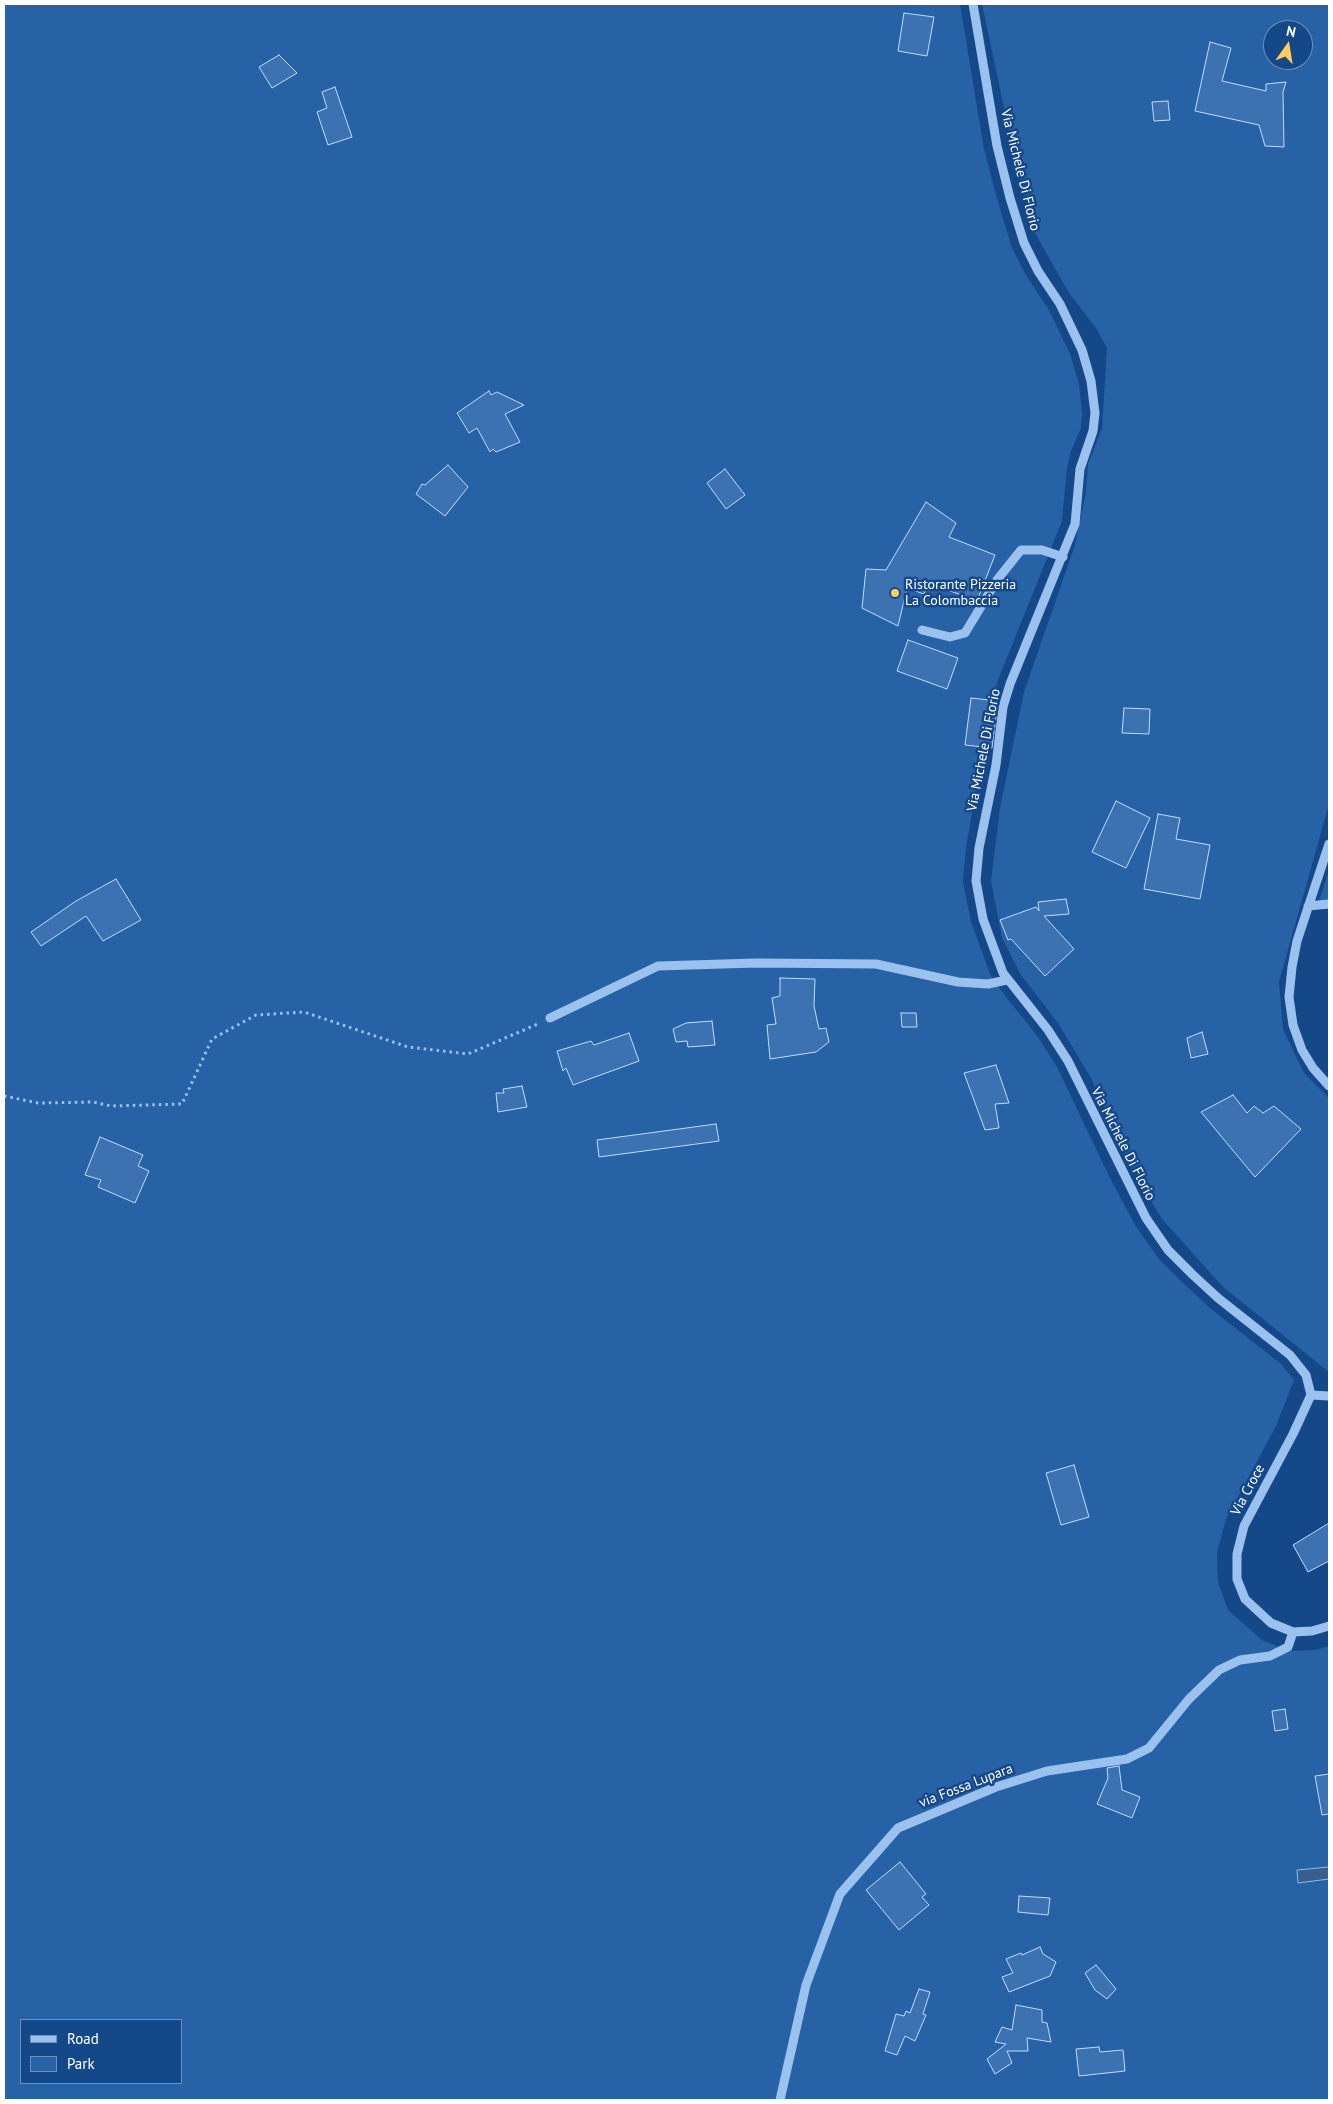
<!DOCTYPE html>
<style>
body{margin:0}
#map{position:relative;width:1333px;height:2104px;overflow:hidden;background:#154888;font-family:"PT Sans",sans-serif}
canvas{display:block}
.frame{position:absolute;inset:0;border:5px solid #fff;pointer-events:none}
.legend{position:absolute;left:20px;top:2019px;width:162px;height:65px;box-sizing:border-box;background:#154888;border:1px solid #7391b8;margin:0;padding:6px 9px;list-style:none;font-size:15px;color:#fff}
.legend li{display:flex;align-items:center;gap:10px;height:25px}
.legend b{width:25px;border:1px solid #7391b8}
.north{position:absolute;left:1263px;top:20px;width:50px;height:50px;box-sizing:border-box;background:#154888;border:1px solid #7391b8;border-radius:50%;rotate:13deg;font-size:14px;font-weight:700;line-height:20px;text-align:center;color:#fff}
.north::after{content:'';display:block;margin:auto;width:18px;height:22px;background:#ffcd59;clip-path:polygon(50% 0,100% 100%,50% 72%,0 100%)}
</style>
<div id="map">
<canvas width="1333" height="2104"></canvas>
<div class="frame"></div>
<ul class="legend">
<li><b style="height:6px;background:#9bc2ef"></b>Road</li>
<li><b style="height:14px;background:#2762a7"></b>Park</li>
</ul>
<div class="north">N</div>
</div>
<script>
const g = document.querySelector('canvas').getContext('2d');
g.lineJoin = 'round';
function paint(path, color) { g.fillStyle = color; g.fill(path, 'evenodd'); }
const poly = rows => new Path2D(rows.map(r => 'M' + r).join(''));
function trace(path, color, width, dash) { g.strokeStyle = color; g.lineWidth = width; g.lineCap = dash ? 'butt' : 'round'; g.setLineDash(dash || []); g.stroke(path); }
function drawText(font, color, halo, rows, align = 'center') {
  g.font = font + ' "PT Sans",sans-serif'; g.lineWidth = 5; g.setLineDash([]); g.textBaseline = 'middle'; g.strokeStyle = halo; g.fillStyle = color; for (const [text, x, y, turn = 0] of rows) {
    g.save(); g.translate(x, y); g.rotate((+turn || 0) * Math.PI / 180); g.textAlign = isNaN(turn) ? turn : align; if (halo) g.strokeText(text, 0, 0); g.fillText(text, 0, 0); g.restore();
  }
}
const green = poly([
 [4,4,960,4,984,149,998,202,1012,248,1027,277,1049,310,1070,354,1079,384,1082,413,1081,428,1071,451,1067,467,1062,521,998,680,991,705,966,847,963,882,971,922,992,979,1038,1037,1057,1067,1109,1176,1135,1225,1158,1258,1185,1285,1210,1308,1281,1364,1294,1380,1276,1426,1226,1519,1217,1552,1218,1582,1228,1610,1262,1640,1289,1651,1315,1650,1329,1646,1329,2100,4,2100],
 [21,2020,181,2020,181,2083,21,2083],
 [982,4,1329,4,1329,804,1279,982,1283,1029,1304,1073,1329,1098,1329,1372,1223,1287,1162,1219,1128,1162,1091,1078,1058,1023,1021,975,1002,938,991,881,1000,808,1024,692,1075,545,1086,492,1088,464,1102,429,1107,348,1096,328,1069,293,1035,233,1014,155],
 [1273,30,1303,30,1303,60,1273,60],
 [1329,871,1329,909,1316,909]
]);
const water = poly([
 [1329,1867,1329,1879,1298,1883,1297,1870,1329,1867]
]);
const building = poly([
 [904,13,934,17,927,56,898,51,904,13],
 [1210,42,1231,48,1222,81,1266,91,1266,84,1286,82,1283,92,1284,147,1265,146,1259,125,1195,111,1210,42],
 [279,55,297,73,272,88,259,67,279,55],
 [335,87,352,137,328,145,317,112,327,108,322,92,335,87],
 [1168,101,1170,120,1154,121,1152,102,1168,101],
 [489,391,491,395,497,392,524,405,505,414,520,442,496,452,493,449,490,452,477,428,469,433,457,413,489,391],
 [448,465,468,487,445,516,416,494,422,484,425,485,448,465],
 [725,469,745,495,726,509,707,483,725,469],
 [926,502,956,523,949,537,995,555,977,601,929,583,924,594,907,588,898,626,862,608,866,569,886,570,926,502],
 [908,640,958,658,947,689,897,671,908,640],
 [971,698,998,701,992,748,965,745,971,698],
 [1124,708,1150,709,1149,734,1122,733,1124,708],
 [1116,801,1150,818,1126,868,1092,852,1116,801],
 [1158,814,1180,818,1176,839,1210,845,1200,899,1144,889,1158,814],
 [116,879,141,920,103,941,86,916,41,946,31,932,76,901,116,879],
 [1066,899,1069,914,1044,916,1074,949,1045,976,1011,939,1008,940,1000,920,1036,907,1039,911,1038,902,1066,899],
 [780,978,815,979,814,1006,819,1029,826,1028,829,1042,816,1052,770,1059,767,1025,776,1024,772,998,780,996,780,978],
 [901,1013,916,1013,917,1027,902,1027,901,1013],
 [712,1021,715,1045,688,1047,687,1041,676,1042,673,1029,686,1023,712,1021],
 [1202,1032,1208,1054,1191,1058,1187,1038,1202,1032],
 [629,1033,639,1061,573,1085,566,1068,563,1071,557,1051,591,1041,594,1045,629,1033],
 [996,1065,1009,1103,995,1104,999,1128,985,1130,964,1073,996,1065],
 [522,1086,527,1107,498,1112,496,1093,504,1093,503,1089,522,1086],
 [1233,1095,1247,1113,1254,1106,1263,1113,1274,1106,1301,1129,1255,1177,1201,1112,1233,1095],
 [716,1124,719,1141,599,1157,597,1140,716,1124],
 [100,1137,143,1155,138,1166,149,1171,135,1203,98,1187,101,1180,85,1175,100,1137],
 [1074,1465,1089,1517,1061,1525,1046,1473,1074,1465],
 [1329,1523,1329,1561,1308,1572,1293,1545,1329,1523],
 [1285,1709,1288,1729,1275,1731,1272,1711,1285,1709],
 [1119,1766,1122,1790,1140,1797,1132,1818,1097,1804,1108,1778,1107,1768,1119,1766],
 [1329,1774,1329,1814,1322,1815,1315,1776,1329,1774],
 [900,1862,926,1894,922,1897,929,1905,899,1930,866,1890,900,1862],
 [1019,1896,1050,1898,1048,1915,1018,1912,1019,1896],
 [1040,1947,1043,1954,1056,1962,1050,1976,1009,1992,1002,1977,1013,1973,1006,1959,1021,1953,1022,1955,1040,1947],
 [1096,1965,1116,1989,1107,1999,1095,1990,1085,1973,1096,1965],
 [919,1989,930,1992,923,2014,926,2015,915,2041,905,2036,897,2055,885,2051,896,2014,904,2016,906,2011,910,2013,919,1989],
 [1016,2005,1042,2010,1042,2022,1047,2023,1051,2042,1027,2038,1028,2051,1007,2051,1012,2063,995,2074,987,2059,1006,2044,995,2042,1002,2027,1012,2030,1016,2005],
 [1099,2047,1100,2052,1123,2050,1125,2071,1079,2076,1076,2049,1099,2047]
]);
const path = poly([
 [4,1096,38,1103,93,1102,111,1106,182,1104,212,1039,256,1015,304,1012,408,1047,468,1054,540,1023]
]);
const minor = poly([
 [973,4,997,146,1010,198,1024,243,1038,271,1060,304,1082,350,1091,381,1095,413,1093,431,1080,469,1075,524,1010,684,1003,707,996,765,979,848,976,881,983,919,1003,973,1048,1030,1068,1061,1146,1218,1168,1250,1193,1275,1218,1298,1290,1355,1306,1375,1311,1395],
 [922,630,950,637,965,633,997,580,1021,550,1042,550,1063,557],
 [1329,844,1297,941,1292,967,1289,997,1293,1025,1302,1050,1313,1068,1329,1086],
 [1308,906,1329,904],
 [550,1018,658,966,756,963,876,964,958,982,988,984,1007,980],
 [1311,1395,1293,1434,1244,1526,1237,1554,1237,1579,1245,1599,1271,1623,1293,1632,1312,1631,1329,1626],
 [1311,1395,1329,1396],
 [780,2100,806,1985,840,1894,898,1828,996,1787,1047,1771,1127,1759,1149,1748,1189,1699,1219,1670,1240,1660,1270,1656,1288,1647,1293,1632]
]);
const markers = [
 [895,593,5,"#ffcd59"]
];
const streetNames = [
 ["Via Michele Di Florio",1020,170,76],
 ["Via Michele Di Florio",984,750,-79],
 ["Via Michele Di Florio",1123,1144,63],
 ["Via Croce",1248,1490,-62],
 ["via Fossa Lupara",966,1786,-21]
];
const poiNames = [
 ["Ristorante Pizzeria",905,585],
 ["La Colombaccia",905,601]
];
paint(green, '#2762a7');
paint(water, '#385e8e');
trace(water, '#8dbdf2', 1);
paint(building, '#3d72b2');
trace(building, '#c1dcfb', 1);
trace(path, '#9bc2ef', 3, [2.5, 4]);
trace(minor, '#9bc2ef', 9);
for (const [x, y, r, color] of markers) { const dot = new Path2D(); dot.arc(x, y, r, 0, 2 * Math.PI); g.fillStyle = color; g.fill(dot); trace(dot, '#154888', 2); }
drawText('14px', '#fff', '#154888', streetNames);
drawText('14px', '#fff', '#154888', poiNames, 'left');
</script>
